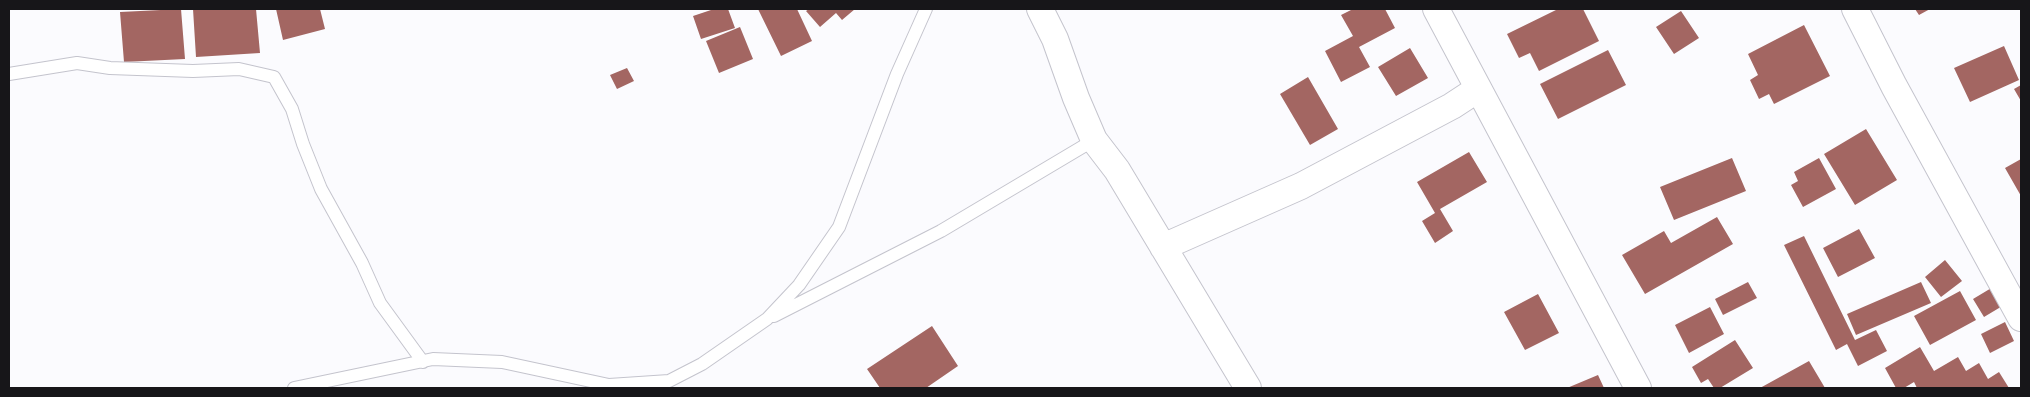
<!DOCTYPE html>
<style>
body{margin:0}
#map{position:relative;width:2030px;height:397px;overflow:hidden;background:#fbfbfe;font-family:"Noto Sans",sans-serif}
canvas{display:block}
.frame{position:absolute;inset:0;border:10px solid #171619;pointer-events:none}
</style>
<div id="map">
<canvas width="2030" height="397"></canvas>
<div class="frame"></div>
</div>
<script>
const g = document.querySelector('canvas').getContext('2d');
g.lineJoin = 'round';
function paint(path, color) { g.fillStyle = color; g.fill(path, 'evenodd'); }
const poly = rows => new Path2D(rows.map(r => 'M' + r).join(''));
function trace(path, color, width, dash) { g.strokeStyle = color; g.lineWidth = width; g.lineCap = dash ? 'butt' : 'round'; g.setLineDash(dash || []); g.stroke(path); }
const building = poly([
 [181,9,185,59,124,62,120,12],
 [193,9,256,9,260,53,196,57],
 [276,9,320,9,325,29,283,40],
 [714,9,728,9,735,28,701,39,693,16],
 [758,9,797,9,812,41,781,56],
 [809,9,855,9,842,20,836,13,820,27,806,11],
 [1353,9,1385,9,1395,28,1359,47,1370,67,1341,82,1325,51,1353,36,1341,15],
 [1558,9,1583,9,1599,41,1539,71,1530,53,1519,58,1507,34],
 [1915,9,1930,9,1919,15],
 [1681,11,1699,38,1674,54,1656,27],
 [1804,25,1830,76,1774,104,1769,94,1759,99,1750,80,1758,75,1748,54],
 [740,27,753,59,719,73,706,41],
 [2004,46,2019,80,1970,102,1954,68],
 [1410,48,1428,78,1396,96,1378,67],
 [1608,50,1626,85,1558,119,1540,84],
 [627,68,634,81,617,89,610,75],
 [1308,77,1338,129,1310,145,1280,94],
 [2021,85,2021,101,2014,89],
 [1866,129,1897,180,1855,205,1824,154],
 [1469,152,1487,182,1440,209,1453,231,1435,243,1422,221,1435,213,1417,182],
 [1732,158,1746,191,1674,220,1660,187],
 [1819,158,1836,189,1803,207,1791,185,1798,181,1794,172],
 [2021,159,2021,196,2005,168],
 [1717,217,1733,244,1645,294,1622,255,1664,231,1671,243],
 [1859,229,1875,258,1838,277,1823,248],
 [1804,236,1855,340,1876,330,1887,351,1858,366,1847,344,1836,350,1784,245],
 [1945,260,1962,281,1941,297,1925,277],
 [1748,282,1757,298,1723,315,1715,299],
 [1921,282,1931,303,1856,335,1847,314],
 [1993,287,2004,305,1984,317,1973,299],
 [1960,291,1976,320,1930,345,1914,316],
 [1538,294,1559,333,1525,350,1504,312],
 [1710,307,1724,334,1689,353,1675,325],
 [2005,322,2014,341,1990,353,1981,334],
 [932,326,958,366,926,388,880,388,867,369],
 [1735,340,1753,368,1720,388,1714,388,1708,379,1701,383,1692,367],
 [1920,347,1934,371,1958,357,1966,371,1979,363,1988,379,1999,372,2009,388,1917,388,1914,382,1904,388,1896,388,1885,368],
 [1809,361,1825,388,1760,388],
 [1598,375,1604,388,1567,388]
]);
const lane = poly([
 [9,74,77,63,110,68,193,71,239,69,274,77,292,109,303,144,321,189,362,263,380,303,423,362],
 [774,316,941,231,1094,140],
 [294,388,433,359,502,362,609,385,669,381,702,364,767,319,799,285,839,227,897,74,926,9]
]);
const street = poly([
 [1040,9,1055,39,1076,98,1094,140,1117,170,1248,388],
 [1436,9,1638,388],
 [1855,9,1894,86,2021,318],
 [1163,247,1301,186,1452,106,1478,89]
]);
paint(building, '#a36662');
trace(lane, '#c4c4cd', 14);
trace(street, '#c4c4cd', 28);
trace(lane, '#fff', 12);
trace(street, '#fff', 26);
</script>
